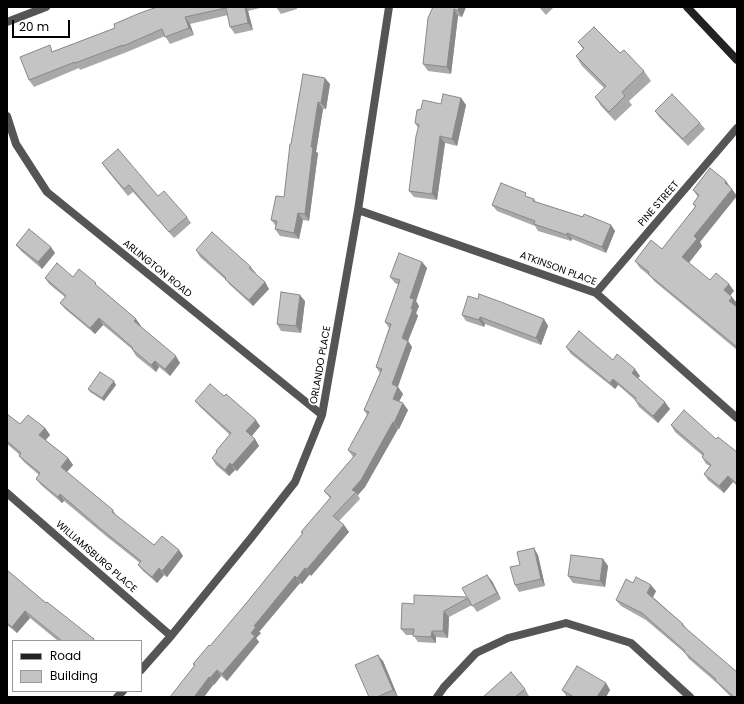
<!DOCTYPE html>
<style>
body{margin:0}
#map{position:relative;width:744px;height:704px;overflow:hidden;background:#fff;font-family:Poppins,sans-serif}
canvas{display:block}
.frame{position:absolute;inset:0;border:8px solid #000;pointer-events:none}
.legend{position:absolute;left:12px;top:640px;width:130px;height:52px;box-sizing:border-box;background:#fff;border:1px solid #999;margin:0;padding:5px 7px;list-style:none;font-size:12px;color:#000}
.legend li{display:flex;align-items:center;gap:8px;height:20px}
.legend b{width:20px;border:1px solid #999}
.scale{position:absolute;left:12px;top:20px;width:58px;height:18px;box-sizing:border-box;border:2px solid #000;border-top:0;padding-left:5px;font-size:12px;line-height:14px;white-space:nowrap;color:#000;-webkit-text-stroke:3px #fff;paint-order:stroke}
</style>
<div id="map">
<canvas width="744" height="704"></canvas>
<div class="frame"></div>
<ul class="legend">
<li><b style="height:5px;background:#222"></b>Road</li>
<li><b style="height:11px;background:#c4c4c4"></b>Building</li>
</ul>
<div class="scale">20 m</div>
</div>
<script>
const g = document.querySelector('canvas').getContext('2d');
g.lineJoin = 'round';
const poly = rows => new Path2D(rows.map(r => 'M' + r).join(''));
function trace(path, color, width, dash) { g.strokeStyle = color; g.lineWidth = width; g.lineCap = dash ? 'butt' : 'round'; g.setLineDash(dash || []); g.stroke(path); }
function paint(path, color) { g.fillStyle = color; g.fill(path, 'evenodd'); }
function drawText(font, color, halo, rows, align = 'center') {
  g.font = font + ' Poppins,sans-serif'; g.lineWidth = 3.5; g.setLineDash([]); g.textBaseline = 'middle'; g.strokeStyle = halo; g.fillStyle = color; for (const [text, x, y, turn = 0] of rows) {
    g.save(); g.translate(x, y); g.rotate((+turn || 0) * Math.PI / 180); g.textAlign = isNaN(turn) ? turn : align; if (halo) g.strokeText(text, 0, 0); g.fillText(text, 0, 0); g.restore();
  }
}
const street = poly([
 [7,22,46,7],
 [7,116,16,144,47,192,322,415],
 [358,210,596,293,737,418],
 [596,293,737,128],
 [7,493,171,636],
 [141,670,171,636,251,538,295,482,322,415,358,210,389,7],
 [117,697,123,691],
 [437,697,444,687,476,653,508,638,566,623,631,643,690,697]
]);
const secondary = poly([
 [687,7,737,60]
]);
const wall = poly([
 [157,7,264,7,248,11,253,30,235,34,230,27,228,15,190,24,194,35,170,44,165,36,127,52,80,70,79,68,34,87,29,80,54,51,115,28],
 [276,7,297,7,297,9,281,14],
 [433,7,466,7,462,17,458,16,451,74,428,71,423,64],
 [539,7,554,7,546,15],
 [578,42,620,53,644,71,651,81,629,101,632,105,615,121,601,106,595,97,604,88,582,66,576,56,583,49],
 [330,84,326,109,323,109,316,152,318,153,309,221,303,220,299,239,280,236,275,229,276,226,271,220,284,197,291,144],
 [461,98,466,105,457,146,445,143,437,200,414,197,409,191,418,128,415,123,441,104],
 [655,111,700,123,705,129,688,146,659,117],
 [102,163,158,196,187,217,191,223,174,238,133,192,128,196,106,169],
 [710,168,700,242,702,246,689,263,710,280,729,284,734,291,730,295,736,306,737,307,737,350,654,281,651,277,640,268,635,261,662,249,695,207,693,204,698,197,693,190],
 [528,197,534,199,536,202,583,217,611,225,615,231,606,253,572,239,571,241,538,231,535,226,497,211,492,205],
 [16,245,55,253,42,269,21,251],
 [196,250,251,267,256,273,255,274,265,282,269,289,253,306,230,285,226,280,200,257],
 [422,262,427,268,416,301,419,306,416,313,418,316,408,341,412,347,398,387,403,394,399,402,408,410,399,429,398,429,365,487,358,495,360,499,339,521,344,525,349,532,311,576,310,574,302,584,300,583,259,632,261,633,256,638,259,642,227,681,221,676,214,685,194,666,193,664,210,646,248,601,302,534,301,532,330,498,324,491,353,457,348,450,367,415,364,410,380,373,376,367,389,328,385,322,399,285,395,283,390,277],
 [73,277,101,289,136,319,141,326,140,326,180,363,170,376,159,367,156,372,136,356,132,349,103,325,95,334,65,309,60,303,65,297,49,284,45,278],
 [478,299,501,302,502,303,544,319,548,326,541,345,485,324,484,327,466,321,462,315],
 [305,301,301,333,281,331,277,324],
 [566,347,613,360,640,376,638,378,670,409,658,423,639,407,635,400,618,385,615,389,571,354],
 [116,385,104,401,90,392,88,389],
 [224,396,260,426,252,436,255,439,259,446,237,471,235,470,229,476,216,465,212,458,217,452,216,451,230,435,200,407,195,401],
 [7,414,20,424,45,428,50,435,45,440,68,458,73,465,67,472,113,510,116,515,154,545,179,550,183,556,167,577,164,575,157,583,143,571,138,565,140,563,106,536,64,501,62,503,41,485,36,479,39,475,24,462,19,456,20,455,7,444],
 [671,425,716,439,737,452,737,486,733,482,724,493,708,480,704,474,710,466,706,464,702,457,703,456,675,432],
 [538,555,545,586,519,592,515,585,520,565],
 [603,559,608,566,605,587,573,583,568,576],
 [7,570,46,603,94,639,95,641,58,641,30,618,17,633,7,625],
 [492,581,501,599,477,612,472,605,449,617,448,638,436,637,436,643,418,642,413,635,406,635,401,629,414,604,467,597],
 [633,583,656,591,653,597,683,624,737,697,731,697,718,684,689,659,685,653,646,620,621,606,616,600],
 [383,661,398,697,369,697],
 [606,683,610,690,606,697,567,697,562,690],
 [525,689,529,696,528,697,483,697]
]);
const shadedWall = poly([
 [245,7,246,7,248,11,253,30,248,23],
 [459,7,466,7,462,17,458,11],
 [454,9,458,16,451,74,447,67],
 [185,17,190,24,194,35,189,28],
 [325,78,330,84,326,109,321,103],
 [461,98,466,105,457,146,452,139],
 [318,102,323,109,316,152,318,153,309,221,305,214,311,147],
 [440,136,445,143,437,200,432,194],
 [726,181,731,188,725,183],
 [732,189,737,196,700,242,702,246,687,265,682,257,694,236],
 [298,213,303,220,299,239,294,233],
 [611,225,615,231,606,253,602,247],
 [567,233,572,239,571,241,567,235],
 [51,247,55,253,42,269,38,262],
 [422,262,427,268,416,301,419,306,416,313,418,316,408,341,412,347,397,389,398,387,403,394,397,405,393,399,392,384,402,338,411,309,410,298],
 [265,282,269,289,253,306,249,300],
 [729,284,734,291,729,297,724,290],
 [300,295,305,301,301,333,296,326],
 [732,297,737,303,737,304,734,308,729,301],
 [480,317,485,324,484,327,479,320],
 [99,318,103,325,95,334,90,328],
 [136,319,141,326,139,328,134,321],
 [544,319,548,326,541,345,536,338],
 [176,356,180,363,170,376,165,369],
 [155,361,159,367,156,372,151,365],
 [635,369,640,376,636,380,632,373],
 [613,379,618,385,615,389,610,383],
 [114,381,116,385,104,401,102,398],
 [665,402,670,409,658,423,653,416],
 [403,403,408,410,399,429,394,423],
 [256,420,260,426,250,438,246,431],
 [393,422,398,429,365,487,358,495,356,492,352,490],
 [45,428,50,435,44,442,39,435],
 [255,439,259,446,237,471,232,465],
 [68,458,73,465,66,473,61,467],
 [230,463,235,470,229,476,225,470],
 [728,476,733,482,724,493,719,486],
 [60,494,64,501,62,503,58,497],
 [344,525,349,532,311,576,307,569],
 [534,548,538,555,545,586,541,579],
 [179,550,183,556,167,577,162,571],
 [603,559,608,566,605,587,600,581],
 [159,568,164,575,157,583,152,577],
 [305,568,310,574,302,584,297,578],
 [487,575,492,581,501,599,497,593],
 [295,576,300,583,259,632,261,633,256,638,259,642,227,681,222,674,251,633,254,626],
 [651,585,656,591,652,599,647,593],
 [25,611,30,618,17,633,12,627],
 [444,611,449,617,448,638,443,631],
 [432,631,436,637,436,643,431,637],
 [378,655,383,661,398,697,393,690],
 [217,670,221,676,214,685,210,678],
 [209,677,214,684,204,697,194,697],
 [606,683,610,690,606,697,597,697]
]);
const building = poly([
 [157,7,245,7,248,23,230,27,226,8,185,17,189,28,165,37,162,29,123,46,123,45,75,63,75,62,29,80,20,57,50,45,52,52,115,28,114,24,140,13,157,7],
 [433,7,459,7,458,11,454,9,447,67,423,64,428,18,433,7],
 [594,27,620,53,624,50,644,71,622,92,625,96,609,112,595,97,606,86,576,56,584,48,578,42,594,27],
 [303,74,325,78,321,103,318,102,311,147,313,147,305,214,298,213,294,233,275,229,277,221,271,220,276,196,284,197,290,144,291,144,303,74],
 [443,94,461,98,452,139,440,136,432,194,409,191,416,136,419,125,415,123,417,110,421,109,423,100,441,104,443,94],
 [672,94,700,123,683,139,655,111,672,94],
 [118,149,158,196,164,191,187,217,169,232,129,185,124,189,102,163,118,149],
 [710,168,726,181,725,183,732,189,694,236,697,239,682,257,710,280,716,273,729,284,724,290,732,297,729,301,737,307,737,347,648,274,649,272,635,261,651,240,662,249,696,206,693,204,699,195,693,190,710,168],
 [501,183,526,193,525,196,534,199,533,201,583,217,584,214,611,225,602,247,567,233,567,235,534,224,535,221,492,205,501,183],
 [29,229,51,247,38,262,16,245,29,229],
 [212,232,251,267,249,268,265,282,249,300,225,279,226,278,196,250,212,232],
 [399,253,422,262,410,298,414,299,411,309,413,309,402,338,408,341,392,384,398,387,393,399,403,403,394,423,393,422,361,480,352,490,356,492,333,516,344,525,307,569,305,568,297,578,295,576,254,626,256,627,251,633,255,636,222,674,217,670,210,678,209,677,194,697,170,697,195,665,193,664,209,645,210,646,248,601,303,533,301,532,331,497,324,491,356,454,348,450,369,412,364,410,382,369,376,367,391,324,385,322,400,280,390,277,399,253],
 [57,263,73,277,79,269,96,283,95,284,136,319,134,321,176,356,165,369,155,361,151,365,132,349,133,348,99,318,90,328,60,303,66,296,45,278,57,263],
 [281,292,300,295,296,326,277,324,281,292],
 [479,294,501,302,544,319,536,338,480,317,479,320,462,315,468,296,478,299,479,294],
 [579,331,613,360,617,354,635,369,632,373,665,402,653,416,635,400,636,398,613,379,610,383,566,347,579,331],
 [100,372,114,381,102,398,88,389,100,372],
 [210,384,224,396,226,394,256,420,246,431,255,439,232,465,230,463,225,470,212,458,217,452,216,451,231,433,195,401,210,384],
 [684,410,716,439,718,437,737,452,737,484,728,476,719,486,704,474,711,465,702,457,704,454,671,425,684,410],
 [7,414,20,424,28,415,45,428,39,435,68,458,61,467,113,510,112,512,154,545,162,536,179,550,162,571,159,568,152,577,138,565,141,561,101,529,60,494,58,497,36,479,40,473,19,456,21,453,7,441,7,414],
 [534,548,541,579,515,585,510,567,520,565,517,552,534,548],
 [571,555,603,559,600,581,568,576,571,555],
 [7,570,46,603,47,602,94,639,92,641,62,641,25,611,12,627,7,623,7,570],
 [487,575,497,593,472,606,468,598,444,611,443,631,432,631,431,637,413,636,414,629,401,629,402,603,414,604,414,595,467,597,462,588,487,575],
 [636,577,651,585,647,593,683,624,682,625,737,672,737,697,734,697,715,680,716,679,684,652,685,651,642,613,616,600,626,579,633,583,636,577],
 [378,655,393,690,377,697,369,697,355,665,378,655],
 [577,666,606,683,597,697,574,697,562,690,577,666],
 [511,672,525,689,515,697,483,697,511,672]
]);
const streetNames = [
 ["PINE STREET",659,204,-49],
 ["ARLINGTON ROAD",157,269,39],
 ["ATKINSON PLACE",558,269,20],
 ["ORLANDO PLACE",321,365,-80],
 ["WILLIAMSBURG PLACE",96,557,41]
];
trace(street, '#555', 8);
trace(secondary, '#222', 8);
paint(wall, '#a9a9a9');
paint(shadedWall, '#898989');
paint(building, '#c4c4c4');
trace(building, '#898989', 1);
drawText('10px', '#000', '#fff', streetNames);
</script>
